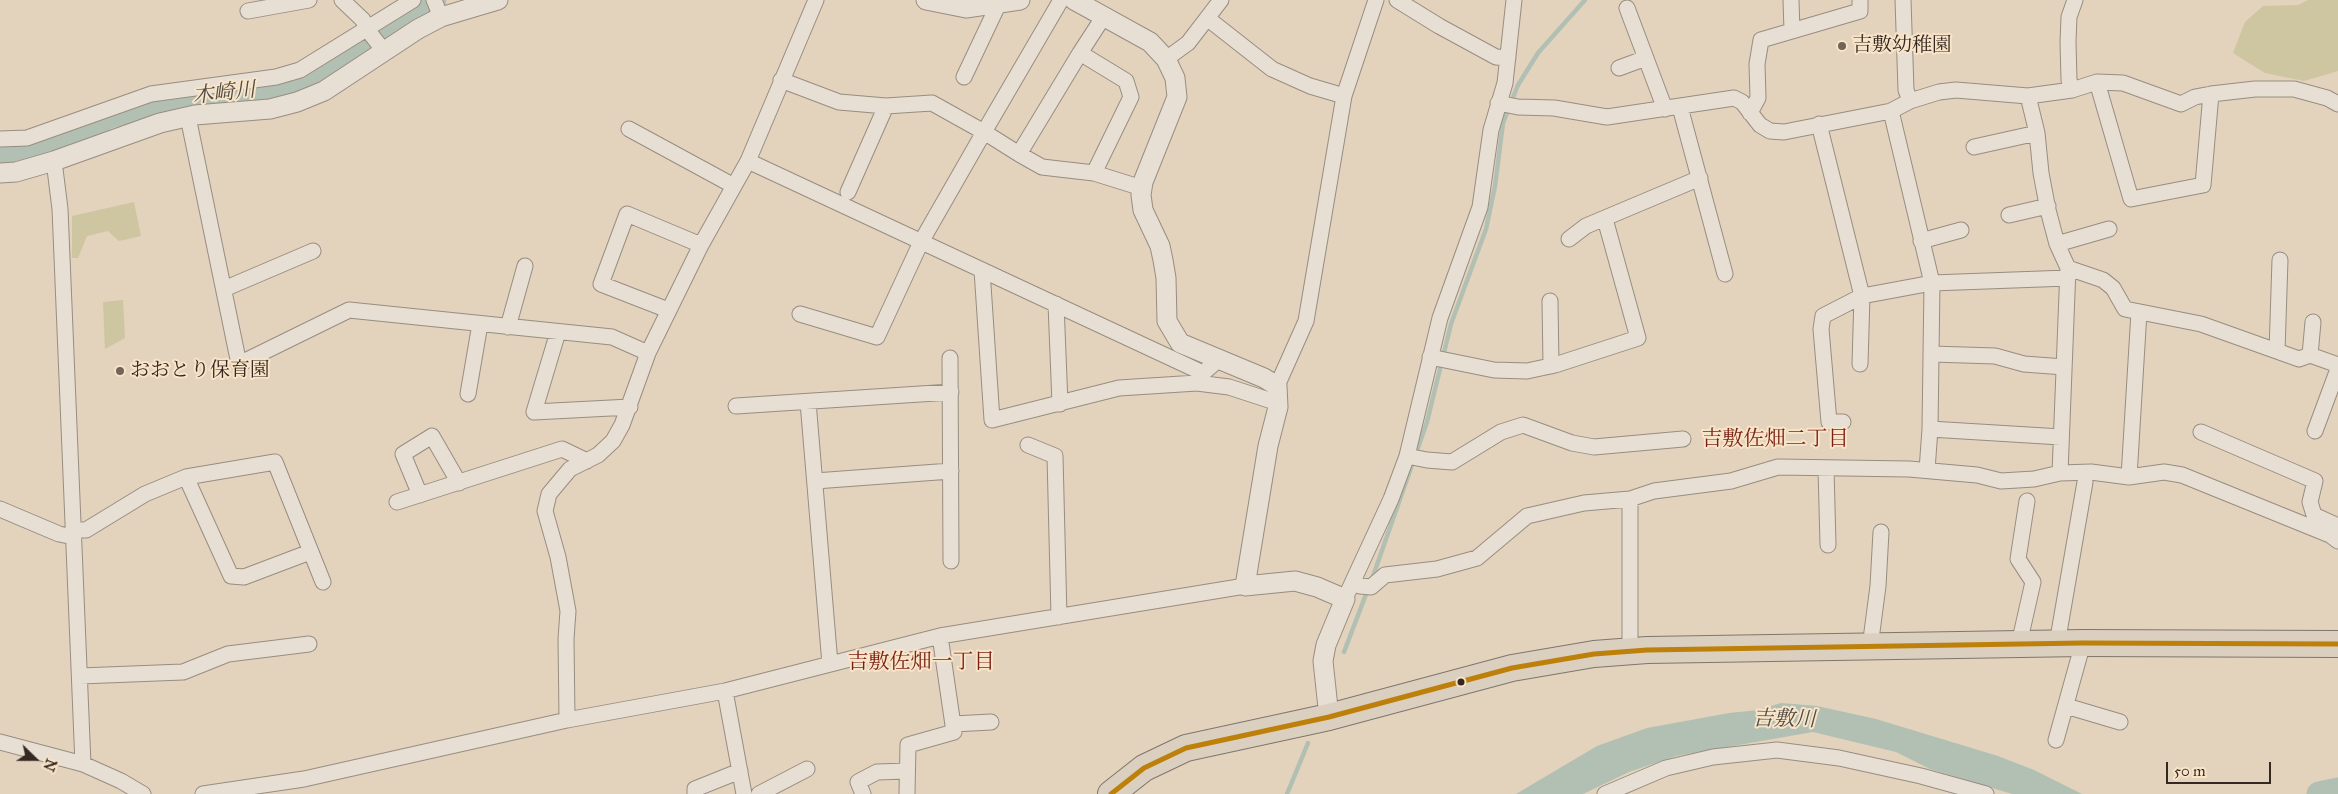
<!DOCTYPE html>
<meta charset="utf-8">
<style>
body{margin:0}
#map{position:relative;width:2338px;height:794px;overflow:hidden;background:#e3d2bc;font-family:"IM FELL Great Primer",serif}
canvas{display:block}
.north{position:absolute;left:10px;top:734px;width:50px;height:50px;-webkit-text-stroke:4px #f8e4c8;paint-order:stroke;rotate:112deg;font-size:14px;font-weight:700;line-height:20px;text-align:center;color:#352821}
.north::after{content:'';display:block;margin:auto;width:18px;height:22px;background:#352821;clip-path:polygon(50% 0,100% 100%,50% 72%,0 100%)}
.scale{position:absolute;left:2166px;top:762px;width:105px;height:22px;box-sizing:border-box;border:2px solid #352821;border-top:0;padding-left:6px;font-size:15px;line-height:18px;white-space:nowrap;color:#352821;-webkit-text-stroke:4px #f8e4c8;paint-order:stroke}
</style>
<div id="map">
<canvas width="2338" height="794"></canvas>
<div class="north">N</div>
<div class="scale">50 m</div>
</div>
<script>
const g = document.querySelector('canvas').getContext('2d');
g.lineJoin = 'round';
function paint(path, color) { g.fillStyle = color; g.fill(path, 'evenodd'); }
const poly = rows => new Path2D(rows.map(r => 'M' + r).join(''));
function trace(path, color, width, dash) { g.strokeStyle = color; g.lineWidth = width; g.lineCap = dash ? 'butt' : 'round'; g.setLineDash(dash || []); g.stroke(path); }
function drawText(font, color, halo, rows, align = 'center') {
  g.font = font + ' "IM FELL Great Primer","Noto Serif JP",serif'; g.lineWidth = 4; g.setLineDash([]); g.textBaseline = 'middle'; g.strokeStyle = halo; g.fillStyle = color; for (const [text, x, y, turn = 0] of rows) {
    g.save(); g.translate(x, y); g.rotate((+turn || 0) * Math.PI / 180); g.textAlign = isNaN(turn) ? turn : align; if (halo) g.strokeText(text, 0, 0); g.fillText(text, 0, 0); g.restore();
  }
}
const green = poly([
 [2308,0,2338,0,2338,71,2304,81,2265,73,2233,53,2245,22,2263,6,2298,5],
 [134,202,141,236,119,241,108,231,87,236,78,258,72,258,72,216],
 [123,300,125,338,105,349,103,302]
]);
const water = poly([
 [1781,703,1817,706,1876,719,1998,756,2034,770,2082,794,2012,794,1930,769,1896,752,1813,732,1676,756,1629,772,1583,794,1516,794,1597,746,1647,728,1729,713,1758,710]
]);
const stream = poly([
 [1372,579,1427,422,1451,324,1486,229,1495,186,1503,123,1518,85,1538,53,1585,0],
 [1344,652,1368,589],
 [1287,794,1308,743]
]);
const river = poly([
 [0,153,27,150,65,138,92,127,106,117,140,108,181,99,264,89,290,82,314,72,420,5,434,0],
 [2319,794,2338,790]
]);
const minor = poly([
 [342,0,363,20,366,28,384,51],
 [434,0,441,17],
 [1397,0,1439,26,1496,57,1508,58],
 [1791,0,1792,31],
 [1903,0,1906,90,1910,101],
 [1627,8,1665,109],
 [248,11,309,0],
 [1207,18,1272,69,1310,86,1344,96],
 [1080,53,1104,16],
 [1166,59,1188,43,1221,0],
 [1619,68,1646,58],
 [964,77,998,5],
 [781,80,839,102,886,106,932,103,984,132,1061,0],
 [2097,82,2131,199,2203,185,2211,94],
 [2072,90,2069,80,2068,42,2069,17,2075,0],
 [2028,96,2037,133,2041,173,2048,210,2057,244,2068,268,2060,473],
 [1498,103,1518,107,1554,108,1607,117,1734,98,1742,102,1760,125,1770,131,1784,132,1891,111,1910,101,1939,92,1956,90,2028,96,2072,90,2097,82,2123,83,2181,104,2195,97,2211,94,2255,89,2294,89,2327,98,2338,104],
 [1680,107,1725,274],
 [1891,111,1932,283,1930,429,1927,470],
 [1750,113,1758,98,1757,64,1761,40,1860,11,1860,0],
 [188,117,239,364,349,310,612,337,648,353],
 [1819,124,1862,296,1860,364],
 [629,129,734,186],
 [0,139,27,138,151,94,276,77,300,70,413,0],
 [1974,147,2037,133],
 [1019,154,1042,167,1094,173],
 [54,161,60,209,83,764],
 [748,161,1203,373,1217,361],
 [848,192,886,106],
 [2009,215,2048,206],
 [1569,239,1586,226,1700,178],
 [1921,241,1961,230],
 [2057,244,2109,229],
 [2068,268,2103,280,2113,288,2125,309,2201,324,2299,359,2310,355,2338,365],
 [982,270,992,420,1119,388,1197,383,1203,373],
 [224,289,313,251],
 [1550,301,1551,366],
 [1056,304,1060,404],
 [668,310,601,284,627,214,701,245],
 [800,314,877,337,921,242,984,132,1019,154,1080,53,1126,81,1131,97,1094,173,1142,188],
 [508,327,525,266],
 [558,332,534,412,630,407],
 [2277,351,2280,260],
 [1932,354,1995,356,2024,364,2064,367],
 [2310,355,2313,322],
 [1430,357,1494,370,1527,371,1555,365,1638,338,1605,219],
 [950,358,951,561],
 [1197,383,1229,387,1278,403],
 [1277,386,1306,321,1344,96,1376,0],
 [468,394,480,324],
 [808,402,830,664],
 [736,406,951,392],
 [1843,422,1829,422,1821,329,1823,316,1862,296,1932,283,2068,278],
 [1930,429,2061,437],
 [2315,431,2338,369],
 [2201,432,2315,481,2310,502,2314,515,2338,526],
 [1028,445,1055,456,1059,617],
 [1407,456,1427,460,1452,462,1501,432,1523,425,1572,443,1594,447,1683,439],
 [1826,468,1828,545],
 [186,477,275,462,323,582],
 [2129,477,2139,312],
 [815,481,951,471],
 [420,495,403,454,432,436,459,483],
 [1630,499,1630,651],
 [397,502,562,449,587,461],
 [0,509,59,534,74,537],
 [74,530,86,530,145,494,186,477,231,576,244,577,310,552],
 [1352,583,1360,586,1371,587,1385,575,1437,569,1477,558,1527,516,1584,503,1630,499,1654,491,1731,481,1778,467,1909,469,1977,475,2001,481,2034,479,2060,473,2091,472,2129,477,2164,472,2182,475,2330,535,2338,541],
 [1348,592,1391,499,1407,456,1440,318,1480,207,1491,130,1505,83,1514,0],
 [2019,644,2033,582,2018,559,2027,501],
 [2057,644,2085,482],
 [1870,647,1878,586,1881,532],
 [80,676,183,672,228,654,309,644],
 [725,691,744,794],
 [2066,706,2120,722],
 [567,720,566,639,568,611,558,557,545,511,549,494,570,469,598,455,613,441,622,425,648,353,701,245,748,161,816,0],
 [953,724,991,722],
 [2056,740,2083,643],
 [0,742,83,764,121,781,143,794],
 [203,794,304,779,567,720,725,691,940,636,1245,586],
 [695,794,695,789,740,771],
 [759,794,807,769],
 [863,794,858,782,877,772,907,771],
 [907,794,908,745,954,732,940,636],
 [1605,794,1666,768,1713,757,1777,750,1839,758,1921,776,1986,794]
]);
const tertiary = poly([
 [926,0,966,8,1020,0],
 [1074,0,1150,42,1166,59,1175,78,1177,97,1143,182,1141,195,1143,210,1160,246,1163,260,1166,278,1167,321,1180,343,1264,378,1277,386,1278,407,1268,446,1245,586,1295,581,1317,587,1345,599,1326,645,1323,661,1329,717],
 [0,173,16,172,54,161,160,123,195,115,270,109,297,102,324,91,418,29,441,17,498,0]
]);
const trunk = poly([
 [1111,794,1144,768,1186,748,1329,717,1512,668,1594,654,1647,650,2083,643,2338,644]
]);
const bus1 = poly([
 [1111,794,1144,768,1186,748,1329,717,1512,668,1594,654,1647,650,2083,643,2338,644]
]);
const markers = [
 [1842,46,5,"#726457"],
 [120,371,5,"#726457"],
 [1461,682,4.5,"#352821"]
];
const poiNames = [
 ["吉敷幼稚園",1852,46],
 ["おおとり保育園",130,371]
];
const waterNames = [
 ["木崎川",224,94,-6],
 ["吉敷川",1784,720,1]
];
const neighbourhoodNames = [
 ["吉敷佐畑二丁目",1775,440],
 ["吉敷佐畑一丁目",921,663]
];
paint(green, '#cdc6a0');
paint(water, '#b2c0b4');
trace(stream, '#b2c0b4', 4.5);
trace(river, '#b2c0b4', 25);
trace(minor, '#988d80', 17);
trace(tertiary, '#988d80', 21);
trace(trunk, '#7f766b', 28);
trace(minor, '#e7dfd4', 15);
trace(tertiary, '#e7dfd4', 19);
trace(trunk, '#dbcfbf', 26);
trace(bus1, '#bd800a', 5);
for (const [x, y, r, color] of markers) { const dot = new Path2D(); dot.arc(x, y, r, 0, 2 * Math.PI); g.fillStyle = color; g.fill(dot); trace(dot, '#f8e4c8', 2); }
drawText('20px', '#352821', '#f8e4c8', poiNames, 'left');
drawText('italic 21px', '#4f4c45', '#f8e4c8', waterNames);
drawText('21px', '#7a1f14', '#f8e4c8', neighbourhoodNames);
</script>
